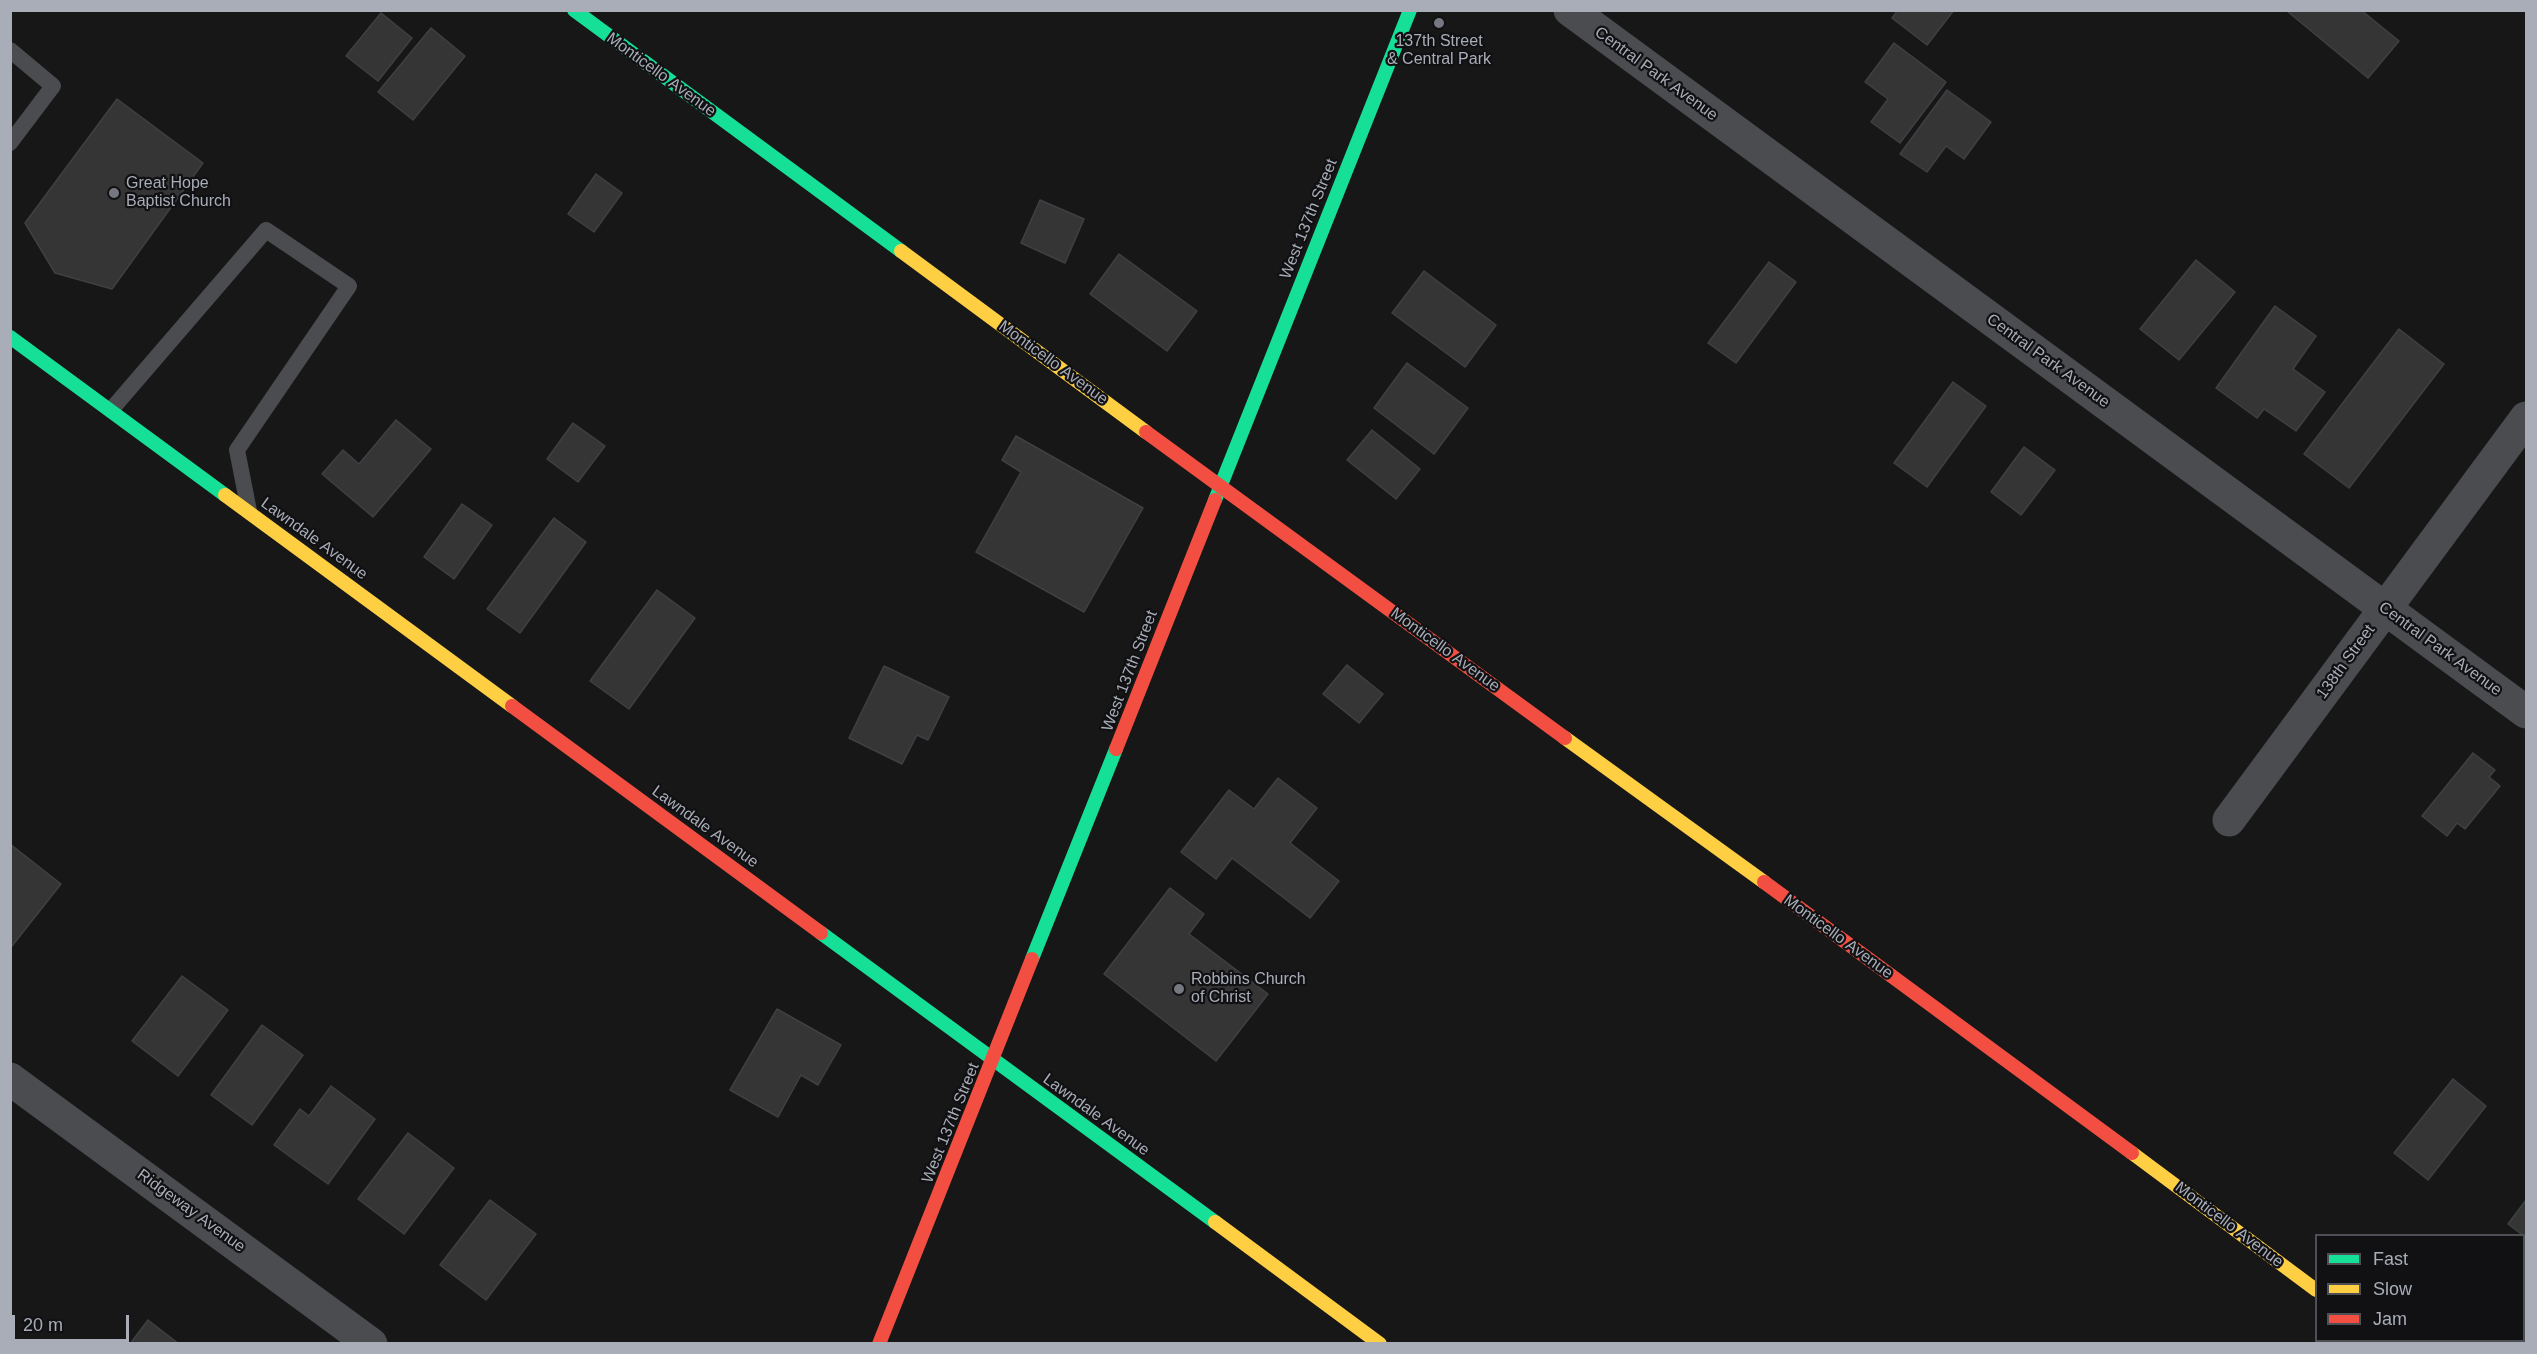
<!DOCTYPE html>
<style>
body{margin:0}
#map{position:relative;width:2537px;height:1354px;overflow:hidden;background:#171717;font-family:Helvetica,sans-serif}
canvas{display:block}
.frame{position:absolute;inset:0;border:12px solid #a8adb8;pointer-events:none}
.legend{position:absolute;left:2315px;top:1234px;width:210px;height:108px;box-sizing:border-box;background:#111113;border:2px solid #4d4f55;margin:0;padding:8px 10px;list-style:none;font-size:18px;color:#a8adb8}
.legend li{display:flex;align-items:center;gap:12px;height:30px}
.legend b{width:30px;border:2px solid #4d4f55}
.scale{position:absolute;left:12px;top:1315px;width:117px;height:27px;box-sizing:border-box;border:3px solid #a8adb8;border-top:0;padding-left:8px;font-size:18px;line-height:21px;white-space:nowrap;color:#a8adb8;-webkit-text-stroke:4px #111113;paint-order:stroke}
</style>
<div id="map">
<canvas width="2537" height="1354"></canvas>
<div class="frame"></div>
<ul class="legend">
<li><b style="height:8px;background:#16e098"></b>Fast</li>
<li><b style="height:8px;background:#ffcf43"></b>Slow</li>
<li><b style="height:8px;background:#f24e42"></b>Jam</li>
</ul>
<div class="scale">20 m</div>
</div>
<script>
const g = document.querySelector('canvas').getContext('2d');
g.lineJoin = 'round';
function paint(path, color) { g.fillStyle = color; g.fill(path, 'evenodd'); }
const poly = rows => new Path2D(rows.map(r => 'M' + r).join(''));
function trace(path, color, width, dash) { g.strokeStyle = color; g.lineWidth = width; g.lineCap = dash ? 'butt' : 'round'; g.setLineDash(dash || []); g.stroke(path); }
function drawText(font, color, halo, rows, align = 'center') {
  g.font = font + ' Helvetica,sans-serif'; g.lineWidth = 4.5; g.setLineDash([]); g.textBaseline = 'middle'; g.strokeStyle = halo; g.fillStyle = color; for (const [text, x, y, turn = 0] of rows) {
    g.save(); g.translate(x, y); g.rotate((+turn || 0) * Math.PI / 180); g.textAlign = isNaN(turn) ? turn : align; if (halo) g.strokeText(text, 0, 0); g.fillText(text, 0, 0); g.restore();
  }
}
const building = poly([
 [1898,10,1954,10,1927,45,1892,18,1898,10],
 [2361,10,2399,41,2368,78,2287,11,2361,10],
 [381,13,412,38,378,81,346,56,381,13],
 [431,28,465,56,413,120,378,92,431,28],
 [1894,43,1946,82,1900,143,1871,122,1888,99,1865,82,1894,43],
 [1947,90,1991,122,1964,159,1946,146,1927,172,1900,154,1947,90],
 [117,99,203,163,112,289,55,273,25,223,117,99],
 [596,174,622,193,594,232,568,214,596,174],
 [1040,200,1084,219,1065,263,1021,243,1040,200],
 [1119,254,1197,311,1167,351,1090,294,1119,254],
 [2196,260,2235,292,2179,360,2140,329,2196,260],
 [1769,262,1796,282,1736,363,1708,343,1769,262],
 [1424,271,1496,325,1465,367,1392,313,1424,271],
 [2275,306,2316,336,2293,369,2325,392,2296,431,2264,409,2257,418,2216,388,2275,306],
 [2399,329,2444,364,2349,488,2304,454,2399,329],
 [1407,363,1468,408,1434,454,1374,408,1407,363],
 [1953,382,1986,406,1927,487,1894,463,1953,382],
 [396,420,431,449,373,517,322,474,343,450,359,464,396,420],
 [573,423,605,446,578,482,547,459,573,423],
 [1372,430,1420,469,1396,499,1347,460,1372,430],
 [1016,436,1143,508,1084,612,976,552,1021,472,1002,460,1016,436],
 [2024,447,2055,470,2021,515,1991,492,2024,447],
 [462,504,492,525,454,579,424,557,462,504],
 [554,518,586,542,520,633,487,609,554,518],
 [657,590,695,618,629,709,590,681,657,590],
 [1347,665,1383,694,1359,723,1323,694,1347,665],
 [884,666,949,697,928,740,917,735,902,764,849,738,884,666],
 [2473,753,2495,770,2489,777,2500,786,2465,829,2457,823,2447,836,2422,816,2473,753],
 [1278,778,1317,808,1290,843,1339,881,1310,918,1232,858,1216,879,1181,852,1229,790,1254,809,1278,778],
 [10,844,61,884,12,946,10,945,10,844],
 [1170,888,1204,914,1189,934,1268,994,1216,1061,1104,974,1170,888],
 [182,976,228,1010,178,1076,132,1041,182,976],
 [777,1009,841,1045,818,1085,801,1075,778,1117,730,1090,777,1009],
 [262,1025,303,1055,252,1125,211,1095,262,1025],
 [2453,1079,2486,1106,2428,1180,2394,1153,2453,1079],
 [331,1086,375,1119,328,1184,274,1145,300,1109,309,1116,331,1086],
 [408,1133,454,1168,404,1234,358,1199,408,1133],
 [490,1200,536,1234,486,1300,440,1265,490,1200],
 [2526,1200,2526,1269,2524,1267,2524,1236,2508,1224,2526,1200],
 [148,1320,179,1344,130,1344,148,1320]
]);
const lane = poly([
 [10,50,53,86,10,143],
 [111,410,266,230,349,286,237,450,249,511]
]);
const street = poly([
 [1570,10,2526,712],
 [2229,820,2526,418],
 [10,1079,371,1344],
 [2385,1340,2389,1344]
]);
const fast = poly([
 [574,10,901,251],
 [10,337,225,495],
 [1215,500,1410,10],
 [821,933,1215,1222],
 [1032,959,1116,749]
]);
const slow = poly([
 [901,251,1146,432],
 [225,495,512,706],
 [1565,738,1764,882],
 [2132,1153,2316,1290],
 [1215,1222,1380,1344]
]);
const jam = poly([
 [1146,432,1565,738],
 [512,706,821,933],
 [1116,749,1215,500],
 [1764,882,2132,1153],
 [879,1344,1032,959]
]);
const markers = [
 [1439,23,6,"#757880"],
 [114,193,6,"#757880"],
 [1179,989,6,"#757880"]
];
const poiNames = [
 ["137th Street",1439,42,"center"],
 ["& Central Park",1439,60,"center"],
 ["Great Hope",126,184],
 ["Baptist Church",126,202],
 ["Robbins Church",1191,980],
 ["of Christ",1191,998]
];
const streetNames = [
 ["Central Park Avenue",1656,74,36],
 ["Monticello Avenue",661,75,36],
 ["West 137th Street",1309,219,-68],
 ["Central Park Avenue",2048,361,36],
 ["Monticello Avenue",1053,363,36],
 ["Lawndale Avenue",314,539,36],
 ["Central Park Avenue",2440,649,36],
 ["Monticello Avenue",1445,650,36],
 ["138th Street",2346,662,-54],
 ["West 137th Street",1130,671,-69],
 ["Lawndale Avenue",705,827,36],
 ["Monticello Avenue",1838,937,36],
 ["Lawndale Avenue",1096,1115,36],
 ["West 137th Street",951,1123,-68],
 ["Ridgeway Avenue",191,1211,36],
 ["Monticello Avenue",2229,1225,37]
];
paint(building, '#353536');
trace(building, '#3f4043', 1.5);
trace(lane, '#4b4c50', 16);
trace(street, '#4b4c50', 33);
trace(fast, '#16e098', 14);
trace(slow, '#ffcf43', 14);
trace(jam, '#f24e42', 14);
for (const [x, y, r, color] of markers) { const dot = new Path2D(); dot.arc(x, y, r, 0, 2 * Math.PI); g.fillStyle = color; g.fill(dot); trace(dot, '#111113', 2); }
drawText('16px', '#a8adb8', '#111113', poiNames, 'left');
drawText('16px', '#a8adb8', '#111113', streetNames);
</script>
